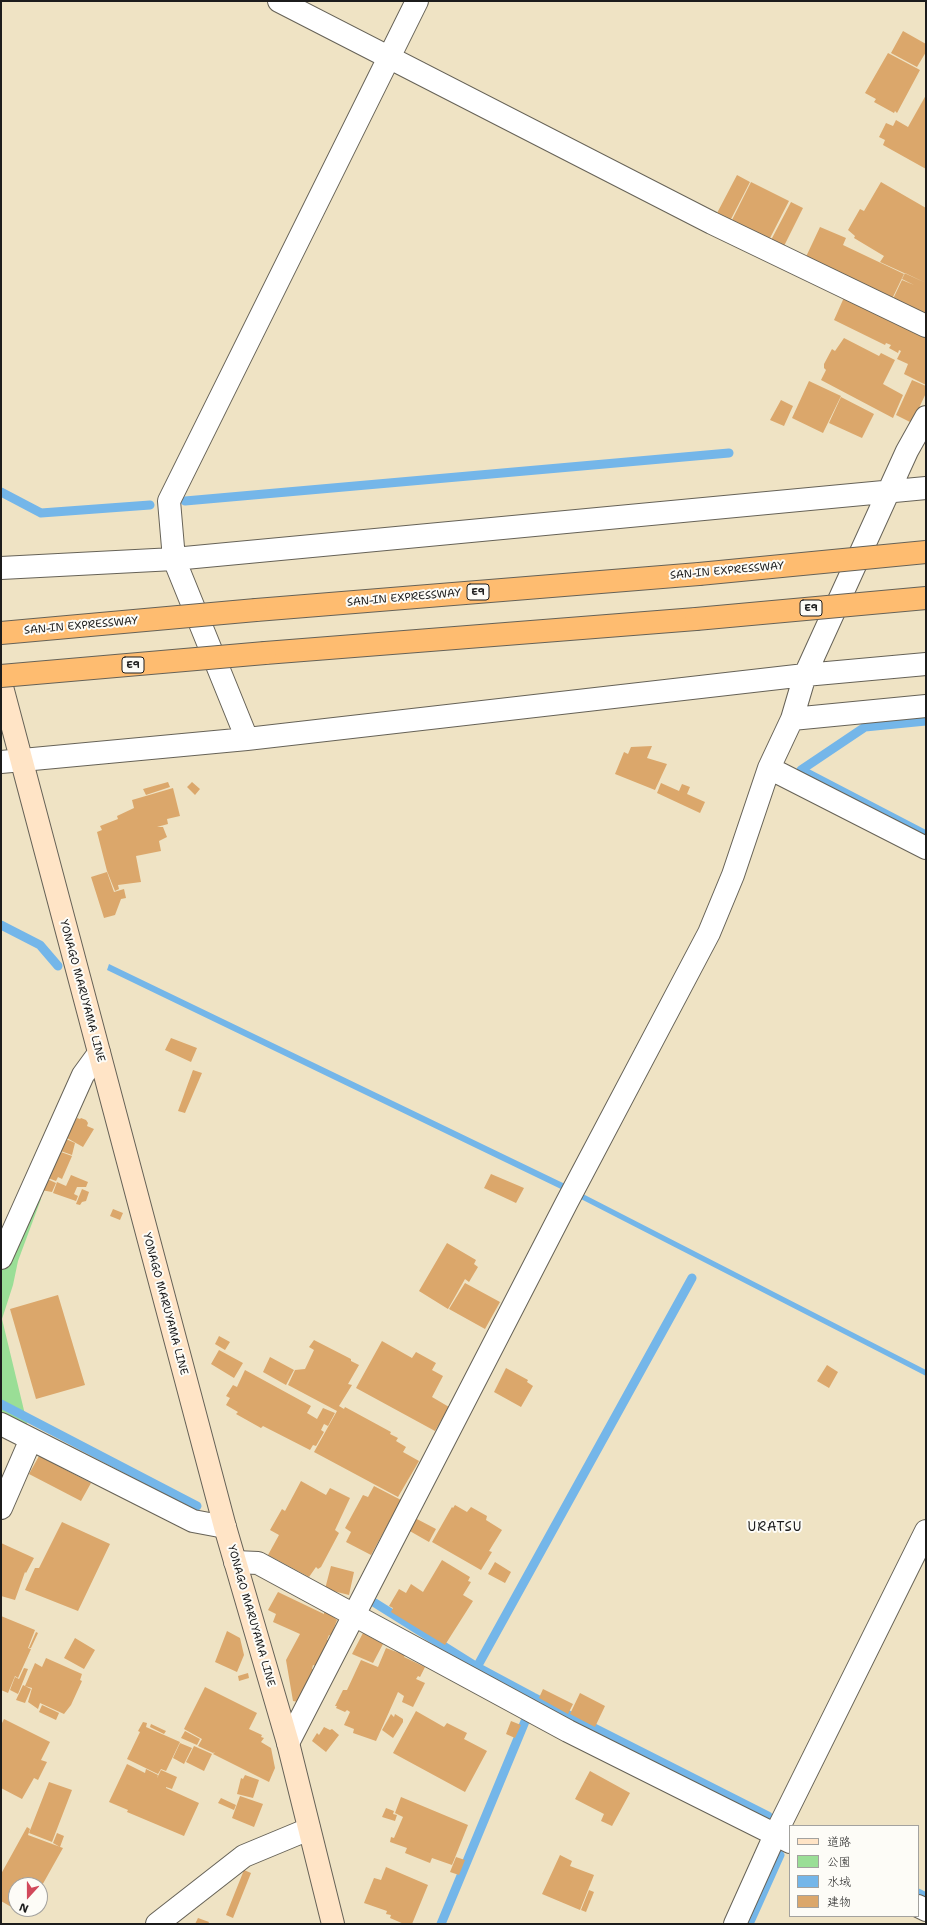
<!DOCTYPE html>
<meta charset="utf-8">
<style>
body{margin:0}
#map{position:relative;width:927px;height:1925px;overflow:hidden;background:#efe3c4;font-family:"Shantell Sans","Klee One",sans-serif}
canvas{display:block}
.frame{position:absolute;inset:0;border:2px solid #1c1c1c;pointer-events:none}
.legend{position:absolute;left:789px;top:1825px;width:130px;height:92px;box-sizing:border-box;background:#fdfcf7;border:1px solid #a3a29f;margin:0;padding:5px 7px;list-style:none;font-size:12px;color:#1c1c1c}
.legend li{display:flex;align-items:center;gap:8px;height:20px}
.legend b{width:20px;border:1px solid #a3a29f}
.north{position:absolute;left:8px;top:1877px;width:40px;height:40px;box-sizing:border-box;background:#fdfcf7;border:1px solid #a3a29f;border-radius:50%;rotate:201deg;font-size:11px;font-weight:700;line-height:16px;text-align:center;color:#1c1c1c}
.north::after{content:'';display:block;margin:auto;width:14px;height:18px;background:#d1495b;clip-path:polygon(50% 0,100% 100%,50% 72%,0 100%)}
</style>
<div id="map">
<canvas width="927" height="1925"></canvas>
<div class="frame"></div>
<ul class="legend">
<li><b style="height:5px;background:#ffe4c6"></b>道路</li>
<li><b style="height:11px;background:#9ade96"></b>公園</li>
<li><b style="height:11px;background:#74b6e9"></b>水域</li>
<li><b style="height:11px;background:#dba76b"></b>建物</li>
</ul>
<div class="north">N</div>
</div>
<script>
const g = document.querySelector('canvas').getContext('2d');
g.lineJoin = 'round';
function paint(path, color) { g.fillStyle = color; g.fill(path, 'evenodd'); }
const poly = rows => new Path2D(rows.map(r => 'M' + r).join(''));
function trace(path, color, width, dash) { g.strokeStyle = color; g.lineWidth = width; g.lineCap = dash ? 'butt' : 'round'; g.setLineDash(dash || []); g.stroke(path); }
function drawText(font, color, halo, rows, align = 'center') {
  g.font = font + ' "Shantell Sans",sans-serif'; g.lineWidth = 4; g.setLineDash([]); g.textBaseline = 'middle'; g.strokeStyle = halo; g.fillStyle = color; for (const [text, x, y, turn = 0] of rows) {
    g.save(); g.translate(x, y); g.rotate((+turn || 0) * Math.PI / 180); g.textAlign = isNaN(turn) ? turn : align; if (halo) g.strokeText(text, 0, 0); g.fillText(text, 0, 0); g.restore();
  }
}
const green = poly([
 [33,1196,41,1199,18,1261,13,1285,2,1319,28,1427,1,1413,1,1272]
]);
const water = poly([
 [109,964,565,1184,563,1190,107,970],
 [581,1193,926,1370,926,1376,579,1198]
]);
const stream = poly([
 [1,492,41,513,150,505],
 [185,501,729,453],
 [926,721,865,727,801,770,926,835],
 [1,925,40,945,58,966],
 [1,1404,197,1506],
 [375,1603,477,1667,533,1697,768,1816],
 [477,1667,692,1278],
 [918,1893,926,1897],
 [441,1924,526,1719],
 [749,1924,780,1855]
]);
const building = poly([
 [903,31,926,44,926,52,917,67,891,53],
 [888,53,920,70,897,113,895,111,894,113,874,102,876,99,865,93],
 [926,95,926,169,883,145,885,140,879,137,886,123,893,126,896,120,908,127],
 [737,175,750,182,730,221,716,215],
 [751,182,789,201,768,242,731,222],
 [881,182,926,208,926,283,880,262,884,256,854,238,855,236,848,230,860,209,864,211],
 [791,202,803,208,783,248,770,242],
 [820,227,846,238,843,245,904,274,891,301,804,261],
 [905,273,926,283,926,314,892,301,902,280,914,285,902,279],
 [846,293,926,332,926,385,904,374,908,364,897,359,901,351,899,350,898,353,889,348,891,345,886,343,885,345,834,320],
 [844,338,879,356,881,353,895,360,883,384,903,395,893,418,821,380,826,370,824,368,824,364,832,349,835,351],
 [912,380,926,386,926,393,912,423,896,415],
 [809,381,841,396,823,433,792,418],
 [841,397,874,414,862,438,829,423],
 [781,400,793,406,784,426,770,420],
 [652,746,647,758,667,764,655,790,615,774,624,752,628,754,631,747],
 [168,782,170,787,146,795,143,789],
 [192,782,200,789,195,795,187,787],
 [661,783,679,791,682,784,690,787,687,794,705,802,700,813,657,793],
 [173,788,180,816,167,819,168,824,157,827,163,827,167,837,159,841,161,851,136,856,141,882,118,885,119,889,115,891,107,871,97,832,102,830,100,826,118,819,117,816,134,808,132,800],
 [107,872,114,892,124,889,126,898,121,899,115,915,104,918,91,877],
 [171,1038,197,1048,191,1062,165,1050],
 [193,1070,202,1073,185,1113,178,1111],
 [77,1118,80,1119,81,1118,86,1120,88,1123,87,1126,94,1129,83,1147,67,1138,68,1136,66,1135,68,1131,70,1131],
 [66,1139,75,1143,72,1155,58,1150],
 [58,1151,72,1156,62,1179,58,1177,56,1181,45,1177],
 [491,1174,524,1188,516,1203,484,1188],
 [71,1175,88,1182,86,1187,77,1187,74,1194,78,1196,76,1201,53,1193,57,1182,66,1186],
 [45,1178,56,1183,52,1192,41,1190],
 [82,1189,89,1192,86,1201,82,1202,80,1205,76,1204],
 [113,1209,123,1213,120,1220,110,1216],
 [447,1243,476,1260,474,1264,478,1267,469,1282,465,1279,448,1309,419,1291],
 [465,1283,500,1302,485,1329,449,1309],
 [58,1295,85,1385,36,1399,10,1309],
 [219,1336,230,1342,225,1350,215,1344],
 [314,1340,351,1359,351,1361,359,1365,348,1384,352,1385,339,1406,344,1409,345,1407,391,1432,390,1434,398,1438,396,1441,406,1447,403,1452,419,1461,398,1497,314,1452,337,1411,288,1385,295,1370,305,1369,314,1350,309,1347],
 [382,1341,412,1358,416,1352,436,1363,432,1370,443,1376,432,1397,449,1407,435,1431,356,1388],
 [219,1350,243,1363,234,1378,211,1364],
 [270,1357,294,1370,286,1385,263,1372],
 [827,1365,838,1372,829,1388,817,1381],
 [506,1368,528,1380,527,1382,533,1386,521,1407,494,1392],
 [245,1370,311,1406,307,1413,317,1419,323,1408,335,1413,328,1426,324,1424,321,1430,324,1432,316,1446,313,1445,310,1450,263,1426,261,1428,236,1414,238,1412,226,1405,230,1398,226,1396,233,1385,237,1387],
 [39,1456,91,1483,81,1501,29,1474],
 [301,1481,326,1495,330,1488,350,1498,335,1530,339,1533,321,1567,318,1569,316,1567,309,1577,268,1555,279,1535,270,1530,282,1509,285,1511],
 [374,1486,401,1500,371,1555,346,1542,351,1532,345,1528,363,1495,368,1497],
 [455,1505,467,1512,471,1507,487,1516,486,1520,502,1530,489,1551,492,1552,481,1570,432,1542,452,1507,453,1508],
 [415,1518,436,1529,429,1542,408,1530],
 [62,1522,110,1544,78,1611,25,1590,35,1568,39,1568],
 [1,1543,34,1558,26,1573,25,1572,15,1600,1,1596],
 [442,1560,470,1577,468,1581,471,1582,463,1595,473,1601,445,1645,391,1612,393,1608,389,1606,399,1589,406,1593,411,1584,423,1592],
 [495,1562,511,1572,505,1583,488,1574],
 [331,1566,354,1572,349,1595,325,1589],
 [278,1592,324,1614,324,1612,331,1615,337,1620,331,1636,329,1635,327,1640,329,1640,316,1666,313,1665,312,1669,314,1669,298,1702,293,1701,286,1660,300,1634,273,1622,276,1614,268,1610],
 [1,1616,35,1630,28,1648,31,1649,18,1678,15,1676,8,1693,1,1690],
 [227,1631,240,1638,244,1655,237,1672,215,1662],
 [36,1632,38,1633,31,1648,29,1648],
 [363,1633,383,1644,373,1663,352,1654],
 [75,1638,95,1650,84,1669,64,1658],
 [386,1648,405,1655,404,1657,425,1667,420,1677,418,1676,416,1679,425,1683,413,1707,402,1702,404,1696,398,1692,376,1741,353,1733,354,1729,344,1725,350,1712,347,1710,345,1712,336,1708,337,1706,335,1706,343,1690,347,1690,361,1660,378,1667],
 [46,1658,82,1674,80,1680,82,1681,71,1705,64,1714,40,1703,38,1709,28,1702,32,1688,25,1686,35,1663,42,1667],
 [24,1668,28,1669,18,1694,10,1690,15,1677,19,1679],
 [248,1673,249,1678,239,1681,238,1676],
 [23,1685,31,1689,25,1703,16,1700],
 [205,1687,257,1713,249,1729,262,1735,261,1737,264,1738,261,1742,271,1748,275,1768,269,1782,213,1754,215,1752,213,1753,198,1746,202,1739,184,1729],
 [543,1689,573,1704,568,1714,539,1698],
 [580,1693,605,1706,595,1727,570,1714],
 [42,1705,59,1713,56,1720,39,1712],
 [416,1711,444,1727,447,1723,467,1733,464,1739,487,1751,465,1792,393,1753],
 [391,1714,394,1717,395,1714,403,1719,403,1722,393,1738,382,1730],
 [4,1719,50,1742,41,1760,47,1762,38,1780,34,1778,22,1799,1,1788,1,1725],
 [511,1721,521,1725,515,1738,506,1734],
 [143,1722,147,1723,146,1727,180,1742,166,1771,161,1769,158,1774,127,1759,140,1732,138,1731],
 [151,1724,166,1731,164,1734,150,1727],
 [324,1727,330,1730,332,1729,339,1735,326,1752,312,1741,317,1733,319,1735],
 [185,1731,200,1739,197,1745,181,1738],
 [180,1743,192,1748,184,1764,173,1758],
 [194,1746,212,1754,204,1771,186,1762],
 [127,1764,145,1773,146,1769,158,1775,157,1778,161,1770,177,1777,172,1789,166,1787,166,1788,199,1803,184,1836,127,1812,128,1810,109,1802],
 [590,1771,630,1793,612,1826,601,1821,604,1814,575,1799],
 [245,1775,259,1780,253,1798,237,1794,241,1778,243,1779],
 [49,1782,72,1790,52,1842,29,1833],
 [240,1796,263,1804,254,1827,232,1818],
 [401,1797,468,1825,452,1865,432,1858,430,1863,405,1853,407,1848,390,1842,391,1837,394,1838,403,1817,395,1813],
 [221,1798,236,1805,234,1810,218,1803],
 [386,1808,394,1811,393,1814,397,1815,395,1821,382,1817],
 [27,1827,30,1829,28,1835,63,1848,40,1889,40,1885,16,1885,16,1909,28,1909,25,1915,1,1901,1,1874],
 [57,1833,64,1836,60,1847,53,1843],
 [560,1855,572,1861,570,1866,594,1875,580,1910,542,1894],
 [456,1857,465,1860,459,1875,450,1872],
 [386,1867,428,1885,412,1924,404,1924,390,1918,391,1915,386,1914,387,1911,364,1903,374,1878,381,1880],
 [244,1870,251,1873,233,1918,226,1915],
 [589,1890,594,1892,586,1912,581,1910],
 [198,1918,209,1922,208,1924,195,1924]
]);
const street = poly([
 [279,1,712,223,926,326],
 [1,568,174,559,926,488],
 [792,719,926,706],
 [247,739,174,559,169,501,417,1],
 [1,762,247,739,805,675,926,664],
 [769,768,926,848],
 [1,1258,83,1075,99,1053],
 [1,1424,193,1521,225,1527],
 [1,1508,31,1439],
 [235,1562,258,1563,568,1731,790,1842],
 [288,1743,567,1202,709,933,733,875,769,768,792,719,805,675,907,451,926,417],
 [918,1906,926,1910],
 [157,1924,244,1856,309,1829],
 [735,1924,775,1835,926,1531]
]);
const secondary = poly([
 [1,683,225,1527,288,1743,333,1924]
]);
const highway = poly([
 [256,610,699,574],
 [265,653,696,619]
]);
const highwayBridge = poly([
 [699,574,926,552],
 [696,619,926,598],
 [1,633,256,610],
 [1,676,265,653]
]);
const shields = [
 [478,592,22],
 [811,608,22],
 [133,665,22]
];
const shieldNames = [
 ["E9",478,592],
 ["E9",811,608],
 ["E9",133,665]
];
const streetNames = [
 ["SAN-IN EXPRESSWAY",727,571,-5],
 ["SAN-IN EXPRESSWAY",404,598,-5],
 ["SAN-IN EXPRESSWAY",81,626,-5],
 ["YONAGO MARUYAMA LINE",82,991,75],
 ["YONAGO MARUYAMA LINE",165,1304,75],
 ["YONAGO MARUYAMA LINE",251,1616,74]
];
const quarterNames = [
 ["URATSU",775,1528]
];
paint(green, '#9ade96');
paint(water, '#74b6e9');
trace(stream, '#74b6e9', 9);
paint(building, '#dba76b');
trace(street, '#666257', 24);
trace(secondary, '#666257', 24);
trace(highway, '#666257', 24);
trace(street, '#fff', 22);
trace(secondary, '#ffe4c6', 22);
trace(highway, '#febc70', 22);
trace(highwayBridge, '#666257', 24, []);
trace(highwayBridge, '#febc70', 22);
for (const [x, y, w] of shields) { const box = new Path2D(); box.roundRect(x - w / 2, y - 8, w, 16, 3); g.fillStyle = '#fdfcf7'; g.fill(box); trace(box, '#1c1c1c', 1); }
drawText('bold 10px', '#1c1c1c', null, shieldNames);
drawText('11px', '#1c1c1c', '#fdfcf7', streetNames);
g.letterSpacing = '1px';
drawText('13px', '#1c1c1c', '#fdfcf7', quarterNames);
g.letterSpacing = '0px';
</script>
